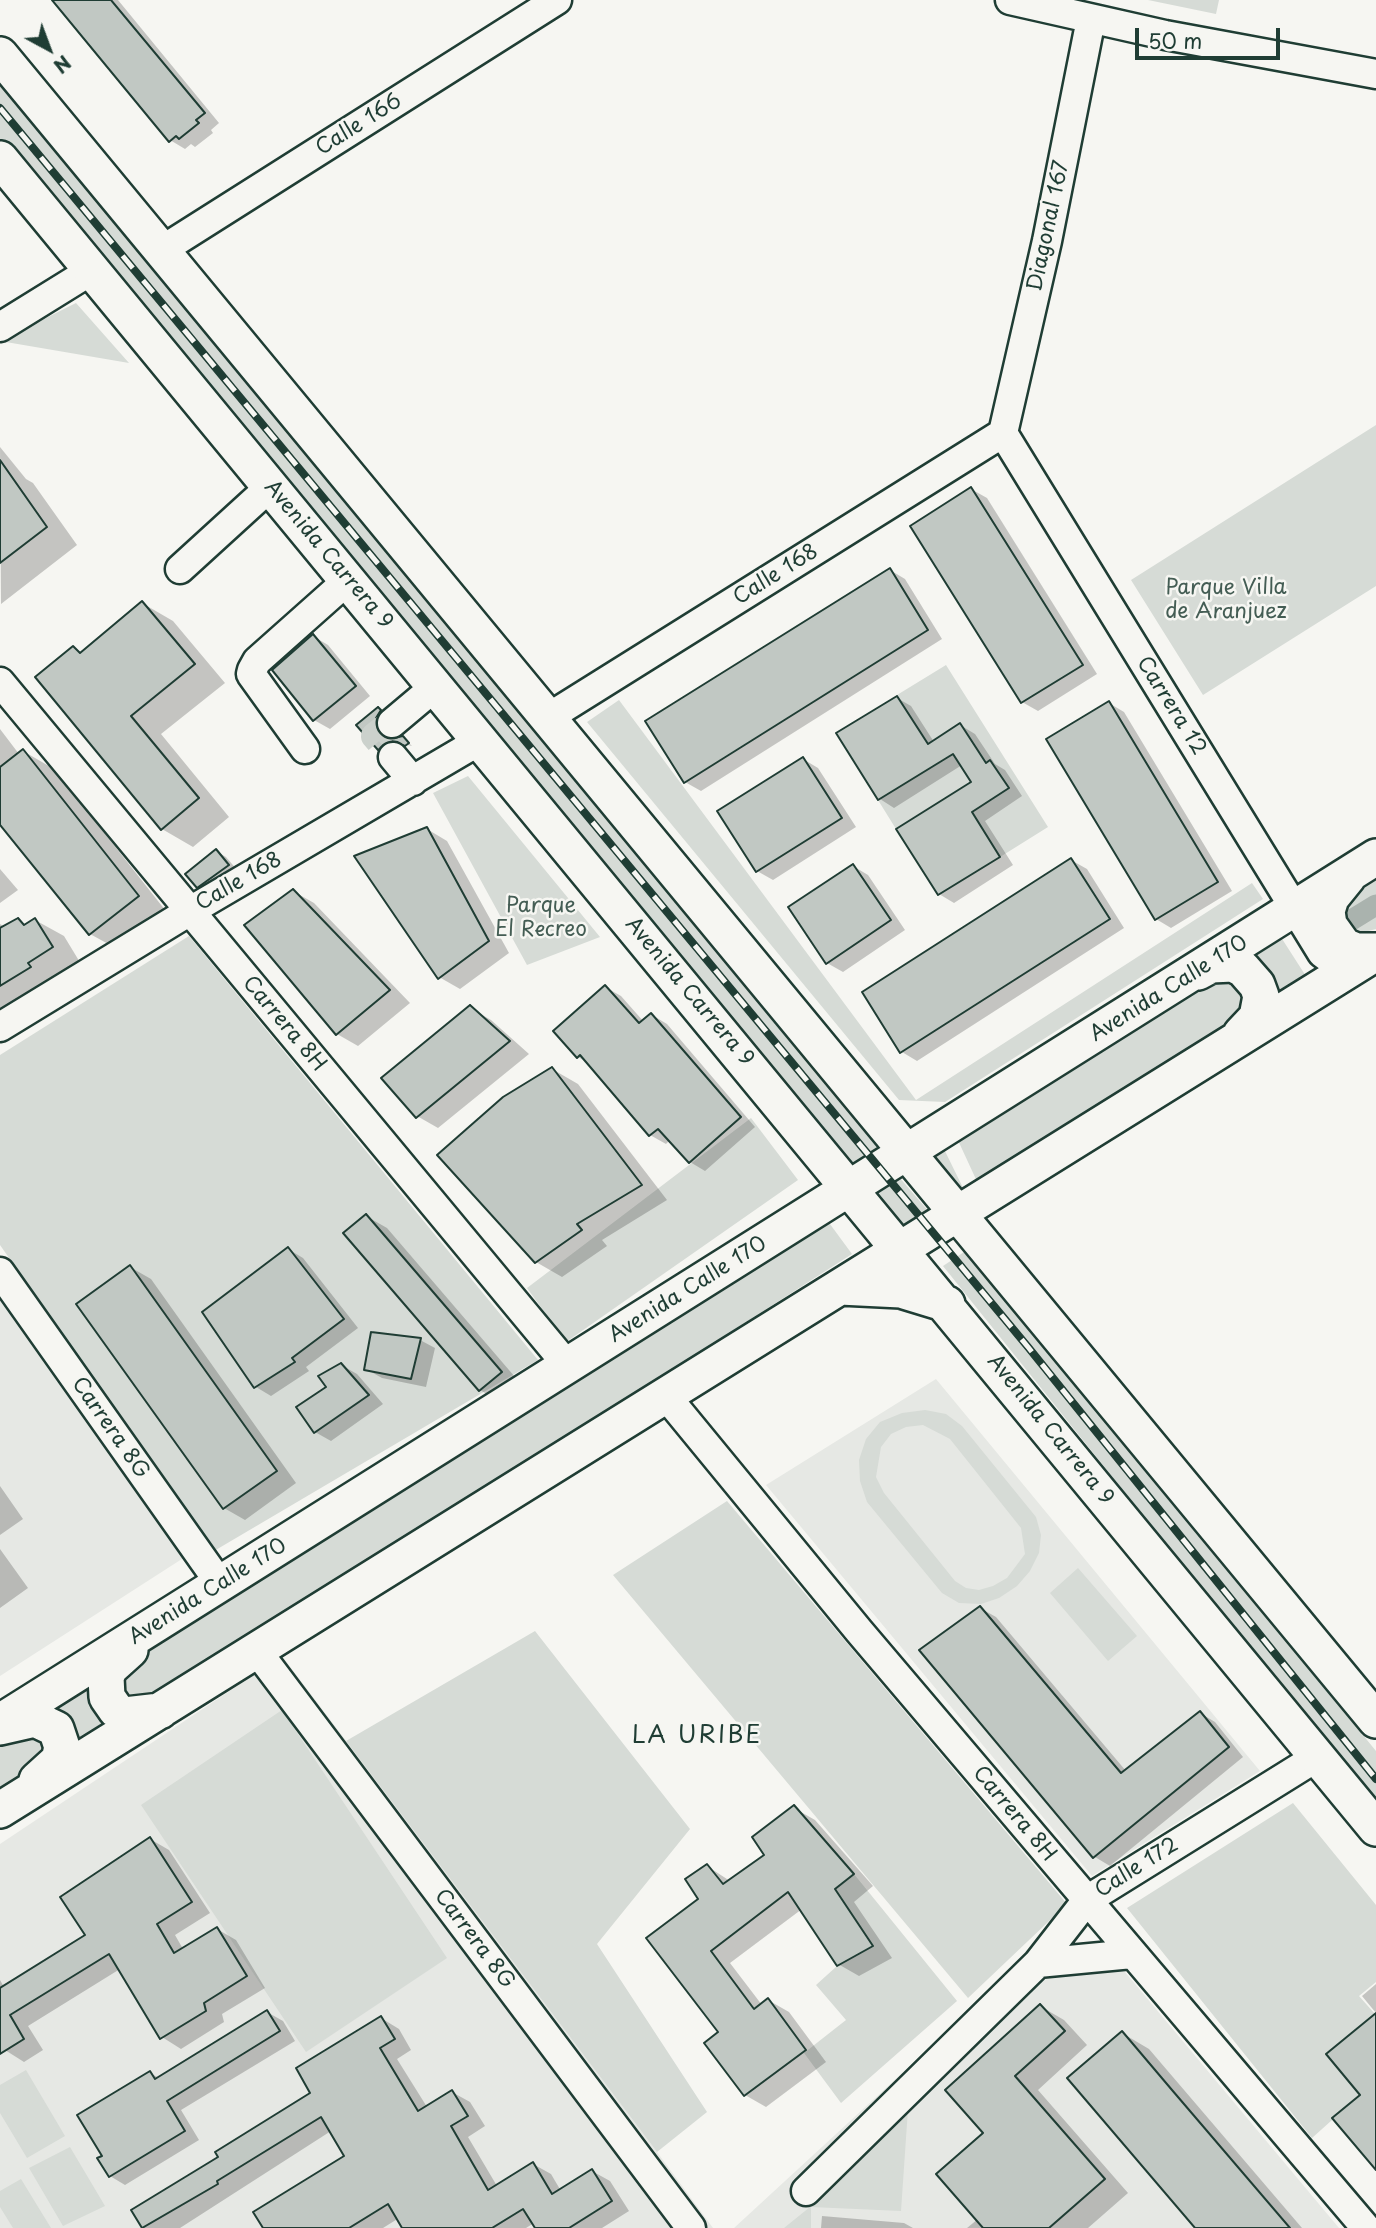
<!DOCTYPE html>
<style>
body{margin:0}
#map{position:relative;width:1376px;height:2228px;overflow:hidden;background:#f6f6f2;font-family:"Playpen Sans",sans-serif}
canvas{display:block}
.north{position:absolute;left:14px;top:14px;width:70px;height:70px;-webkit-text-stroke:5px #f6f6f2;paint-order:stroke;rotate:139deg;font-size:19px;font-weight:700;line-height:28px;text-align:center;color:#1f3d34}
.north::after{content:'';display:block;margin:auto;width:24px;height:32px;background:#1f3d34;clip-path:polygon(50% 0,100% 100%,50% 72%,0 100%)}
.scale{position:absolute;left:1135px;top:28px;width:145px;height:32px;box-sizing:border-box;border:4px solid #1f3d34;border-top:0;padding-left:9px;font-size:21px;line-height:24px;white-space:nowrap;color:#1f3d34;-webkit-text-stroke:5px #f6f6f2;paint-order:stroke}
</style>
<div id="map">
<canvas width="1376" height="2228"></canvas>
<div class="north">N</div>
<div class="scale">50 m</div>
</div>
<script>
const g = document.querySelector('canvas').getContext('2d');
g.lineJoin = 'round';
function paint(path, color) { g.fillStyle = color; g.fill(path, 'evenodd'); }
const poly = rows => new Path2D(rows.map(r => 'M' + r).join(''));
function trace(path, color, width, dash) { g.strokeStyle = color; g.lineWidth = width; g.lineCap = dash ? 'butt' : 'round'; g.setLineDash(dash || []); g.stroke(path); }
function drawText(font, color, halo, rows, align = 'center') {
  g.font = font + ' "Playpen Sans",sans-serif'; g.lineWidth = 5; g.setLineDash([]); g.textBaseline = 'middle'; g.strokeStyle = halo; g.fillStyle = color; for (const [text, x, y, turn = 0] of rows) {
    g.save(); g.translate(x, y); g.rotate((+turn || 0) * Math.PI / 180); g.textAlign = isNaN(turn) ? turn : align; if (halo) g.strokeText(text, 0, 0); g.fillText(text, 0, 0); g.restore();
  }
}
const built = poly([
 [0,1296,185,1557,0,1676],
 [936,1379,1260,1771,1092,1876,766,1485],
 [282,1656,657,2152,713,2228,0,2228,0,1844],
 [1013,1971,1125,1972,1339,2228,734,2228]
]);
const green = poly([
 [1148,0,1219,0,1216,14],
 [0,78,878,1148,879,1153,853,1169,116,281,0,139],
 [76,303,129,363,0,341],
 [1376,425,1376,586,1203,695,1131,580],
 [946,665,1048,827,1000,857,958,790,896,829,878,800,939,762,897,695],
 [960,724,979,752,980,766,990,760,1008,788,984,803,966,775],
 [619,700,916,1100,1252,883,1263,899,945,1102,899,1100,587,722],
 [468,776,600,937,527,965,433,793],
 [1376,878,1376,929,1353,935,1337,909,1349,896],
 [1277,931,1311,984,1275,1007,1240,954],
 [189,936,538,1360,214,1551,0,1245,0,1055],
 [1224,971,1253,1008,980,1188,956,1136],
 [751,1118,798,1180,566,1342,527,1288],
 [942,1145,967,1196,962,1199,928,1155],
 [899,1177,930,1213,904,1229,877,1192],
 [827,1220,852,1254,202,1672,133,1705,113,1681,174,1632],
 [967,1250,1376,1751,1376,1805,943,1266],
 [925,1410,946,1414,962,1426,1036,1517,1041,1535,1039,1553,1030,1571,1017,1586,999,1598,981,1604,959,1603,942,1593,867,1502,860,1481,859,1460,866,1439,880,1422,902,1413],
 [923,1425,950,1439,1021,1528,1025,1554,1007,1578,993,1586,979,1590,966,1588,955,1581,884,1493,876,1477,881,1447,891,1434,906,1427],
 [727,1501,1067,1904,968,1998,613,1575],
 [1078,1568,1137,1636,1108,1661,1050,1593],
 [535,1631,690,1829,597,1944,707,2112,657,2152,346,1741],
 [93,1675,118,1728,76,1754,41,1710],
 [282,1710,447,1958,306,2052,141,1805],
 [34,1728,51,1754,0,1793,0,1741],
 [1293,1803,1376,1905,1376,1982,1359,1996,1375,2014,1326,2055,1360,2095,1312,2138,1127,1908],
 [854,1874,957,2001,841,2103,804,2053,846,2020,816,1985,837,1966,835,1889],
 [26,2070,65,2136,27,2158,0,2113,0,2085],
 [908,2109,901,2211,811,2207,811,2228,784,2228,810,2207],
 [70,2147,105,2206,63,2226,29,2168],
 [21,2179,51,2228,13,2228,0,2207,0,2191]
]);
const shadow = poly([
 [54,0,118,0,219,123,211,130,213,133,195,147,191,144,185,149,170,140],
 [0,447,26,479,33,483,77,545,1,604],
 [971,489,987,498,1097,674,1038,711,1022,702],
 [890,570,905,579,942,639,701,791,685,782],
 [142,603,173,621,225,683,161,734,229,817,193,847,162,829,73,648,83,653],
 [313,636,328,645,370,696,330,729,314,720],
 [897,698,911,706,934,742,960,725,975,734,995,764,1005,770,1022,796,985,821,1013,865,954,903,939,894,973,783,962,765,894,808,880,799,839,734],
 [1109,703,1124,712,1232,891,1171,928,1156,919],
 [378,709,385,714,380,721,383,737,387,740,403,737,412,746,396,742,383,752,379,749,359,726],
 [0,729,19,754,23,751,54,769,169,915,121,951,90,934,0,822],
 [803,759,818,768,856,827,773,880,757,871],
 [427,829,447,841,509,953,460,989,439,977],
 [216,851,226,857,238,871,208,892,198,887],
 [1071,860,1087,869,1124,928,917,1061,902,1052,864,993],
 [853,866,868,875,905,930,843,972,827,963],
 [0,869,18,890,0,903],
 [293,891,314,903,410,1003,358,1046,337,1034],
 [18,920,27,925,35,920,64,936,81,964,0,1019,0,924,5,927],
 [605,987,621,996,644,1022,652,1015,667,1024,755,1127,705,1171,690,1162,670,1140,666,1144,650,1135,590,1064,578,1057],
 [470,1008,491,1020,529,1054,438,1128,417,1116],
 [552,1069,578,1084,667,1200,602,1240,607,1246,562,1277,536,1262],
 [366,1216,387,1228,521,1384,500,1402,480,1390],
 [288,1249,303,1258,358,1328,306,1367,309,1371,271,1396,256,1387],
 [130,1267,151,1279,296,1483,245,1520,224,1508],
 [420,1340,435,1348,426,1387,382,1378,366,1369],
 [341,1365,357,1374,383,1404,331,1441,315,1432],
 [0,1486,23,1519,0,1535],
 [0,1549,28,1588,0,1608],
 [980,1608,996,1617,1126,1771,1200,1713,1215,1722,1243,1757,1110,1866,1095,1857],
 [794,1808,815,1820,873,1886,854,1902,892,1958,859,1976,838,1964,802,1909,730,1963,762,2005,768,2000,789,2012,826,2062,766,2107,745,2095,720,2033,700,1900,707,1866,730,1881,766,1856],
 [150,1839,169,1850,210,1913,175,1935,183,1949,217,1929,236,1940,265,1988,222,2014,224,2022,181,2049,162,2037,120,1969,28,2026,43,2050,24,2062,5,2050,0,2043,0,1980,4,1987,87,1936],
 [1376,1984,1376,2013,1362,1996],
 [1040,2006,1064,2020,1087,2045,1038,2090,1128,2193,1088,2228,967,2228,978,2219,986,2133],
 [267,2012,283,2021,295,2041,181,2110,199,2140,125,2185,110,2176,150,2073,159,2078],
 [381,2018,399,2029,411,2050,397,2059,427,2107,452,2092,470,2102,485,2126,468,2137,497,2186,533,2164,551,2174,561,2191,592,2171,610,2181,629,2211,602,2228,537,2228,534,2223,526,2228,404,2228,399,2218,383,2228,265,2228,347,2156,331,2131,180,2228,144,2228,134,2211,220,2158,313,2094],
 [1122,2033,1149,2049,1302,2228,1197,2228],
 [822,2216,904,2223,913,2228,821,2228]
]);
const canal = poly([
 [1345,924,1376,905]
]);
const building = poly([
 [52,0,111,0,205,113,196,120,199,123,179,139,176,136,169,142,52,0],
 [0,460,47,527,0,563,0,460],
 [971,487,1083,665,1021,703,910,526,971,487],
 [890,568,928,630,684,783,645,721,890,568],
 [142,601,195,664,131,716,199,798,161,830,35,677,73,646,80,653,142,601],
 [313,634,356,686,313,721,272,670,313,634],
 [897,696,928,744,960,723,986,763,990,760,1009,788,972,812,1000,857,938,895,896,829,971,782,953,754,878,800,836,733,897,696],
 [1109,701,1218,882,1155,920,1046,739,1109,701],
 [378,707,381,710,376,718,379,733,387,739,403,736,409,743,405,746,391,741,378,750,356,725,378,707],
 [23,749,139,896,89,935,0,825,0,767,23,749],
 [803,757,842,818,756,872,717,811,803,757],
 [427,827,489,941,438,979,354,856,427,827],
 [216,849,229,865,197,888,185,874,216,849],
 [1071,858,1110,919,900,1053,862,992,1071,858],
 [853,864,891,920,826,964,788,907,853,864],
 [293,889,390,990,336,1035,244,925,293,889],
 [18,918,24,925,35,918,53,947,28,963,31,967,0,986,0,928,18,918],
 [605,985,639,1023,651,1013,741,1117,689,1163,658,1129,649,1136,580,1055,577,1058,553,1031,605,985],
 [470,1005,510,1041,416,1118,381,1078,470,1005],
 [552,1067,642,1185,577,1224,582,1230,535,1263,437,1155,503,1097,552,1067],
 [366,1214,502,1372,479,1391,343,1233,366,1214],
 [288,1247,344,1319,292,1358,295,1362,254,1388,202,1312,288,1247],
 [130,1265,277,1471,223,1509,76,1304,130,1265],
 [371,1332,421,1338,411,1379,364,1370,371,1332],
 [341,1363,369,1395,314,1433,296,1407,326,1387,318,1376,341,1363],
 [980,1606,1121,1773,1200,1711,1229,1747,1093,1858,919,1650,980,1606],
 [794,1805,854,1874,835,1889,873,1946,837,1966,788,1892,711,1951,754,2009,768,1998,806,2050,744,2096,704,2043,718,2032,646,1938,698,1899,685,1879,707,1864,723,1884,764,1855,752,1837,794,1805],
 [150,1837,192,1902,157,1924,174,1953,217,1927,247,1976,204,2003,206,2011,160,2039,109,1954,10,2015,24,2039,0,2054,0,1988,85,1935,60,1897,150,1837],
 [1040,2004,1065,2031,1015,2076,1105,2179,1049,2228,983,2228,936,2174,983,2133,945,2090,1040,2004],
 [267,2010,280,2031,167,2101,185,2131,109,2177,97,2158,102,2156,77,2115,150,2071,155,2079,267,2010],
 [1376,2013,1376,2170,1332,2118,1360,2095,1326,2054,1376,2013],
 [381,2016,395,2039,380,2048,418,2111,452,2090,468,2116,451,2126,488,2190,533,2162,552,2194,592,2169,612,2201,569,2228,535,2228,523,2209,492,2228,402,2228,388,2204,349,2228,263,2228,253,2212,344,2156,321,2117,217,2181,218,2184,142,2228,131,2210,218,2157,215,2152,310,2093,296,2068,381,2016],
 [1122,2031,1172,2090,1290,2228,1195,2228,1067,2078,1122,2031]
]);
const minorTunnel = poly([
 [392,723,375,736,393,757]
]);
const minor = poly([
 [1010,0,1165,35,1376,74],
 [162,250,557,0],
 [0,327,92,270],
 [1003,433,1322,953,1346,971],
 [1003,433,1047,241,1091,19],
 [180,569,271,486],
 [0,682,568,1366],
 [549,717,1003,433],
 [392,723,436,686],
 [305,749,251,674,252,670,257,661,348,580],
 [393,757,413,781],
 [0,1027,190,911,481,740],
 [0,1272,221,1585],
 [666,1396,859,1631,1366,2228],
 [257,1651,691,2228],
 [1038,1963,1132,1954],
 [806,2191,1038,1963,1087,1900,1317,1757]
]);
const major = poly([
 [0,55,1376,1720],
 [0,159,1376,1828],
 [1348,877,1331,898,1327,911,1329,925,1344,946,1356,951,1376,951],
 [1198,972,1211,965,1233,964,1243,969,1257,985,1261,996,1257,1017,1241,1034],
 [840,1287,901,1290,947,1304],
 [130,1650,110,1668,106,1677,107,1697,116,1710,125,1715,160,1711],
 [0,1722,1376,857],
 [0,1727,35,1719,56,1729,62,1747,59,1760,37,1780],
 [0,1810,1376,953]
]);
const rail = poly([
 [0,108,1028,1347,1376,1779]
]);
const streetNames = [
 ["Calle 166",359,125,-32],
 ["Diagonal 167",1049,226,-78],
 ["Avenida Carrera 9",328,555,50],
 ["Calle 168",776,575,-32],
 ["Carrera 12",1171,706,58],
 ["Calle 168",239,882,-30],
 ["Avenida Calle 170",1169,989,-32],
 ["Avenida Carrera 9",689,992,50],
 ["Carrera 8H",284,1024,50],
 ["Avenida Calle 170",688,1290,-32],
 ["Carrera 8G",110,1428,55],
 ["Avenida Carrera 9",1050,1430,51],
 ["Avenida Calle 170",208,1592,-32],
 ["Carrera 8H",1014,1814,50],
 ["Calle 172",1137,1868,-32],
 ["Carrera 8G",474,1939,53]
];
const parkNames = [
 ["Parque Villa",1226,588],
 ["de Aranjuez",1226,612],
 ["Parque",541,906],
 ["El Recreo",541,930]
];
const quarterNames = [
 ["LA URIBE",697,1736]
];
paint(built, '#e6e8e4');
paint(green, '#d6dbd6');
paint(shadow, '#0003');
trace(canal, '#aab3ae', 21);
paint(building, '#c1c8c3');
trace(building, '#1f3d34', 2);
trace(minorTunnel, '#cbd1cc', 28, [28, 14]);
trace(minor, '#1f3d34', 33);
trace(major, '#1f3d34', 40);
trace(minor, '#f6f6f2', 28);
trace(major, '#f6f6f2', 35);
trace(rail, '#1f3d34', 8);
trace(rail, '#f6f6f2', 5, [16]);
drawText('21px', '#1f3d34', '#f6f6f2', streetNames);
drawText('21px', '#445d54', '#f6f6f2', parkNames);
g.letterSpacing = '2px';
drawText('24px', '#1f3d34', '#f6f6f2', quarterNames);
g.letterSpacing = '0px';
</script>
